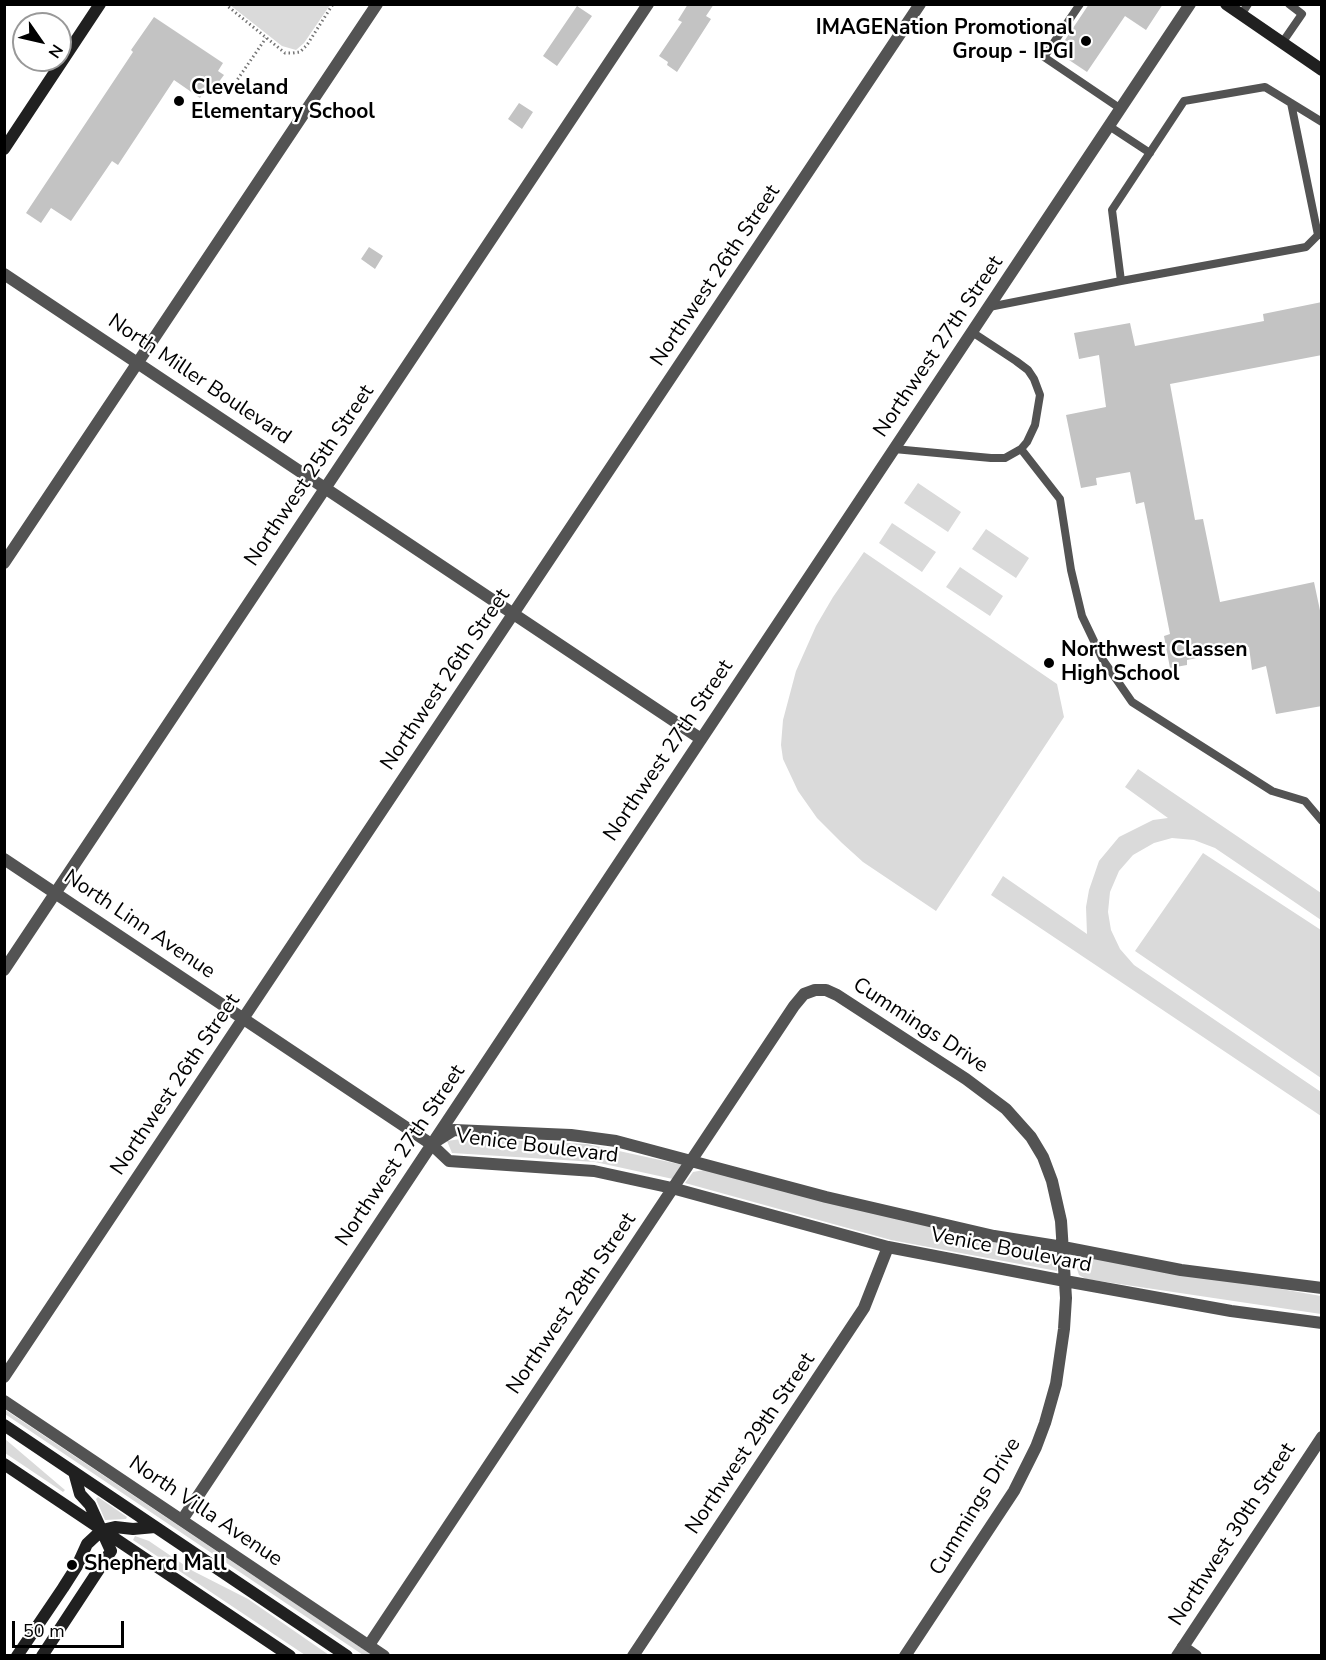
<!DOCTYPE html>
<style>
body{margin:0}
#map{position:relative;width:1326px;height:1660px;overflow:hidden;background:#fff;font-family:"Nunito Sans",sans-serif}
canvas{display:block}
.frame{position:absolute;inset:0;border:6px solid #000;pointer-events:none}
.north{position:absolute;left:12px;top:12px;width:60px;height:60px;box-sizing:border-box;background:#fff;border:2px solid #999;border-radius:50%;rotate:124deg;font-size:16px;font-weight:700;line-height:24px;text-align:center;color:#000}
.north::after{content:'';display:block;margin:auto;width:21px;height:27px;background:#000;clip-path:polygon(50% 0,100% 100%,50% 72%,0 100%)}
.scale{position:absolute;left:12px;top:1621px;width:112px;height:27px;box-sizing:border-box;border:3px solid #000;border-top:0;padding-left:8px;font-size:18px;line-height:21px;white-space:nowrap;color:#000;-webkit-text-stroke:4px #fff;paint-order:stroke}
</style>
<div id="map">
<canvas width="1326" height="1660"></canvas>
<div class="frame"></div>
<div class="north">N</div>
<div class="scale">50 m</div>
</div>
<script>
const g = document.querySelector('canvas').getContext('2d');
g.lineJoin = 'round';
function paint(path, color) { g.fillStyle = color; g.fill(path, 'evenodd'); }
const poly = rows => new Path2D(rows.map(r => 'M' + r).join(''));
function trace(path, color, width, dash) { g.strokeStyle = color; g.lineWidth = width; g.lineCap = dash ? 'butt' : 'round'; g.setLineDash(dash || []); g.stroke(path); }
function drawText(font, color, halo, rows, align = 'center') {
  g.font = font + ' "Nunito Sans",sans-serif'; g.lineWidth = 4.5; g.setLineDash([]); g.textBaseline = 'middle'; g.strokeStyle = halo; g.fillStyle = color; for (const [text, x, y, turn = 0] of rows) {
    g.save(); g.translate(x, y); g.rotate((+turn || 0) * Math.PI / 180); g.textAlign = isNaN(turn) ? turn : align; if (halo) g.strokeText(text, 0, 0); g.fillText(text, 0, 0); g.restore();
  }
}
const green = poly([
 [230,5,330,5,304,43,296,50,282,46],
 [918,483,961,512,948,532,904,503],
 [892,523,936,552,922,572,879,543],
 [986,529,1029,558,1016,578,972,549],
 [864,552,1057,684,1064,717,936,911,863,862,842,843,817,818,798,791,783,759,781,745,783,720,796,671,816,626,833,597],
 [960,567,1003,596,990,616,946,587],
 [1138,769,1321,893,1321,920,1215,848,1194,840,1172,838,1154,843,1133,855,1119,871,1110,892,1108,912,1111,930,1120,949,1134,965,1321,1092,1321,1116,991,895,1003,876,1087,934,1086,907,1089,890,1099,861,1119,837,1153,820,1168,818,1125,787],
 [1203,853,1321,930,1321,1078,1135,951],
 [468,1138,587,1144,683,1165,673,1179,595,1162,452,1153,447,1141],
 [704,1170,1017,1247,1057,1255,1057,1271,891,1240,685,1183,693,1172],
 [1087,1255,1321,1296,1321,1314,1086,1279,1079,1275,1077,1269,1079,1260],
 [4,1409,372,1655,363,1655,5,1414],
 [5,1439,65,1490,63,1492,5,1453],
 [98,1497,127,1517,126,1519,105,1520,96,1499],
 [135,1536,149,1541,193,1571,248,1599,329,1655,305,1655,133,1540]
]);
const building = poly([
 [688,4,714,4,706,16,711,19,677,72,667,65,668,62,659,56,682,22,678,20],
 [1089,4,1163,4,1146,30,1125,16,1087,72,1057,52],
 [577,6,592,16,557,66,543,56],
 [154,17,223,63,218,71,224,75,212,91,206,88,200,98,174,80,118,165,112,161,71,221,51,208,41,223,26,213,133,52,131,50],
 [519,103,533,112,522,129,508,119],
 [369,247,383,256,375,269,361,259],
 [1322,302,1322,355,1170,384,1195,520,1203,519,1220,602,1314,582,1322,620,1322,706,1276,714,1266,666,1252,670,1249,647,1187,660,1187,665,1170,668,1164,636,1170,634,1144,502,1136,504,1130,472,1096,478,1097,485,1081,488,1066,415,1106,407,1099,355,1079,359,1074,333,1130,323,1135,346,1264,321,1263,314]
]);
const path = poly([
 [225,4,285,53,293,53,300,52,307,45,333,4],
 [235,83,266,38]
]);
const service = poly([
 [1080,4,1044,57,1121,109],
 [1241,15,1248,4],
 [1282,43,1302,14,1289,4],
 [1291,103,1318,235],
 [1322,122,1265,87,1184,101,1112,210,1121,281,1306,247,1318,235,1322,235],
 [1109,126,1150,153],
 [989,307,1121,281],
 [894,449,991,458,1005,458,1021,449,1027,442,1035,425,1040,395,1034,379,1028,370,1016,361,972,332],
 [1021,449,1060,499,1071,570,1082,616,1103,660,1132,702,1272,791,1305,801,1322,821]
]);
const minor = poly([
 [4,274,701,739],
 [4,563,377,4],
 [4,859,431,1144,449,1161,594,1171,672,1188,888,1247,1065,1281,1231,1311,1322,1323],
 [4,970,648,4],
 [435,1142,454,1130,571,1135,616,1141,826,1197,994,1236,1063,1247,1181,1270,1322,1288],
 [4,1377,920,4],
 [4,1401,384,1656],
 [182,1520,1190,4],
 [369,1645,794,1006,804,994,815,990,826,990,837,995,966,1079,1006,1109,1031,1137,1043,1157,1052,1181,1061,1221,1066,1298,1064,1329,1056,1384,1045,1423,1036,1447,1014,1491,905,1656],
 [1183,1647,1196,1656],
 [633,1656,864,1308,888,1247]
]);
const tertiary = poly([
 [1177,1656,1322,1437]
]);
const secondary = poly([
 [1226,4,1322,70],
 [4,149,100,4],
 [4,1425,347,1656],
 [4,1464,290,1656],
 [17,1656,63,1588,77,1566,87,1544,102,1530,115,1527,133,1529,155,1527],
 [42,1656,111,1551,90,1505,80,1494,74,1472]
]);
const markers = [
 [1086,41,6,"#000"],
 [179,101,6,"#000"],
 [1049,663,6,"#000"],
 [72,1565,6,"#000"]
];
const poiNames = [
 ["IMAGENation Promotional",1074,29,"right"],
 ["Group - IPGI",1074,53,"right"],
 ["Cleveland",191,89],
 ["Elementary School",191,113],
 ["Northwest Classen",1061,651],
 ["High School",1061,675],
 ["Shepherd Mall",84,1565]
];
const streetNames = [
 ["Northwest 26th Street",716,276,-56],
 ["Northwest 27th Street",939,347,-56],
 ["North Miller Boulevard",199,380,34],
 ["Northwest 25th Street",310,476,-56],
 ["Northwest 26th Street",446,680,-56],
 ["Northwest 27th Street",669,751,-56],
 ["North Linn Avenue",139,925,34],
 ["Cummings Drive",920,1026,33],
 ["Northwest 26th Street",176,1085,-56],
 ["Venice Boulevard",537,1147,7],
 ["Northwest 27th Street",401,1156,-56],
 ["Venice Boulevard",1011,1251,11],
 ["Northwest 28th Street",572,1304,-56],
 ["Northwest 29th Street",751,1444,-56],
 ["Cummings Drive",976,1507,-59],
 ["North Villa Avenue",205,1512,34],
 ["Northwest 30th Street",1233,1535,-57]
];
paint(green, '#dadada');
paint(building, '#c3c3c3');
trace(path, '#757575', 3, [1.5, 3]);
trace(service, '#535353', 8);
trace(minor, '#535353', 12);
trace(tertiary, '#535353', 12);
trace(secondary, '#202020', 12);
for (const [x, y, r, color] of markers) { const dot = new Path2D(); dot.arc(x, y, r, 0, 2 * Math.PI); g.fillStyle = color; g.fill(dot); trace(dot, '#fff', 2); }
drawText('bold 21px', '#000', '#fff', poiNames, 'left');
drawText('21px', '#000', '#fff', streetNames);
</script>
